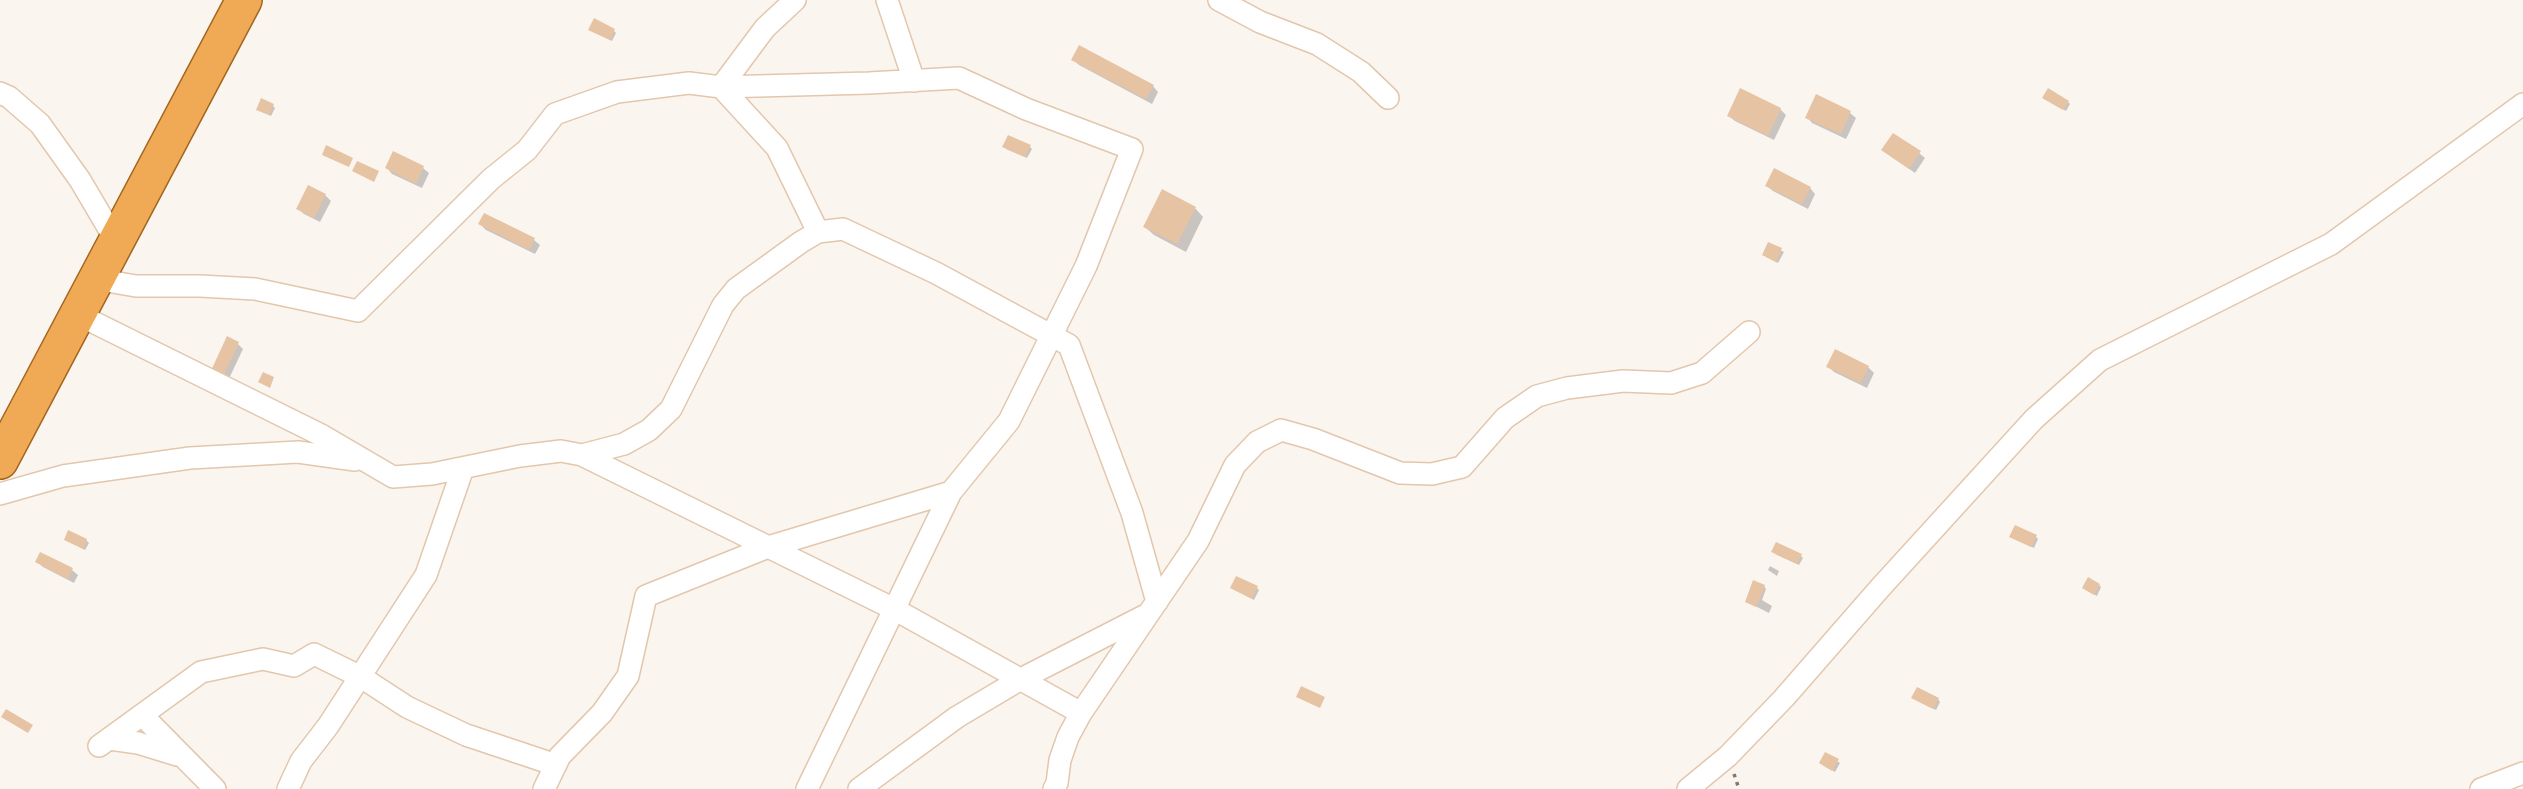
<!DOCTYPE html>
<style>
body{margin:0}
canvas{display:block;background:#fbf5f0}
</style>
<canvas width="2523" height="789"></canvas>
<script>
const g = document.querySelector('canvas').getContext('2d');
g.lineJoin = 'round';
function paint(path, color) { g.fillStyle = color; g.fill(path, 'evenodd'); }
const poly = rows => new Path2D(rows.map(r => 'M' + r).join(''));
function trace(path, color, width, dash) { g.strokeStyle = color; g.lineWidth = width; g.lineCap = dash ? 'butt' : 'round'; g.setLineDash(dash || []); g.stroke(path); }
const shadow = poly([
 [614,31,616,33,612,41,593,32],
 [1073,59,1153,86,1158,92,1152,104,1079,65],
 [1817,97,1850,113,1856,118,1846,139,1812,123,1807,117],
 [2047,100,2068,102,2070,104,2066,111],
 [273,106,275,108,271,116,260,111],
 [1780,109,1786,115,1774,140,1735,121,1729,116],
 [1030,147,1032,149,1027,158,1006,149],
 [1919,153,1925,158,1915,173,1889,155],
 [387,168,423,168,429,173,422,188,392,174],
 [1767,186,1810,188,1815,194,1808,209,1773,191],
 [325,195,331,201,320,222,304,214,298,209],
 [1195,208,1203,217,1186,252,1154,235,1145,227],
 [485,215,534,240,540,245,535,254,486,230,480,224],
 [1769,244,1784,252,1778,263,1766,257],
 [238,344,243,349,226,385,216,380],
 [1828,366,1868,367,1874,373,1867,388,1834,372],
 [2011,537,2036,537,2038,539,2034,548],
 [66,540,86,540,89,543,85,550],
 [41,554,72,570,78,575,74,583,43,567,37,562],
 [1775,554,1801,556,1803,558,1799,565],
 [1770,566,1779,571,1777,576,1768,570],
 [2099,585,2101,587,2097,596,2086,590],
 [1764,586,1766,589,1762,600,1772,606,1769,613,1747,602],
 [1257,588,1259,590,1254,600,1235,590],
 [1938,699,1940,702,1936,710,1916,700],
 [1837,761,1840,763,1835,772,1823,765]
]);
const building = poly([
 [594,18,615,29,610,40,588,30],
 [1079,45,1154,85,1146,99,1071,60],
 [1740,88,1781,108,1768,136,1727,116],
 [2048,88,2069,101,2063,110,2042,98],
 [1816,94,1851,111,1841,134,1805,118],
 [261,98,274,104,269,115,256,110],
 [1893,133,1921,151,1909,169,1881,150],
 [1008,135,1031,145,1025,157,1002,147],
 [326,145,353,158,349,167,322,155],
 [393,151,424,166,416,184,385,168],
 [357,161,379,171,374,182,352,171],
 [1774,168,1811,187,1802,204,1765,186],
 [308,185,326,194,314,218,296,209],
 [1162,189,1196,207,1177,244,1143,227],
 [484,213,535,238,529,250,478,224],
 [1768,242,1782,248,1776,262,1762,255],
 [227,336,239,342,221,381,209,375],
 [1835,349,1869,366,1861,383,1826,367],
 [263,372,274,377,270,388,258,382],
 [2015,525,2037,535,2031,547,2009,537],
 [68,530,87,539,83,549,64,540],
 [1776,542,1802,554,1797,564,1771,552],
 [40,552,73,568,68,579,35,562],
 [1236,576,1258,586,1252,599,1230,588],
 [2088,577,2100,584,2094,595,2082,588],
 [1753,580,1765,585,1756,607,1745,602],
 [1301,686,1325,697,1320,708,1296,697],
 [1917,687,1939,698,1933,709,1911,698],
 [6,709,33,725,28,733,1,717],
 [1825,752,1839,759,1832,771,1819,763]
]);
const path = poly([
 [1734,774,1739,789]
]);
const minor = poly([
 [887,0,914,81],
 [1219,0,1260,22,1317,44,1361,72,1388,98],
 [721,87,869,83,959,78,1026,109,1132,149,1086,266,1009,421,951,492],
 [721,87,777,148,818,232],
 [0,93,9,97,40,124,80,180,116,241],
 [95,279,136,286,200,286,255,289,358,311,491,179,527,150,555,114,617,92,689,83,721,87,765,28,795,0],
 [77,314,323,436,393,477,432,474,520,456,561,451,582,455,894,609,1081,713],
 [582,455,624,444,649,430,671,409,723,305,736,289,801,242,818,232,843,229,936,273,1069,345,1132,513,1157,602],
 [0,494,63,476,190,458,298,452,355,460],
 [143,716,215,789],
 [110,739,138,743,177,755],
 [99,746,201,672,263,659,294,666,314,654,361,677,407,707,466,735,556,765],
 [288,789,301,761,328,726,426,575,463,468],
 [544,789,560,756,602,713,628,676,646,596,768,547,951,492,807,789],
 [859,789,957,717,1021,679,1144,616],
 [1054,789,1057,783,1060,760,1068,737,1081,713,1198,541,1235,465,1257,442,1281,430,1313,439,1400,473,1432,474,1462,467,1505,418,1537,396,1567,388,1623,381,1671,383,1702,373,1749,332],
 [1688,789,1728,756,1784,698,1880,588,2034,419,2100,360,2331,244,2523,104],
 [2481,789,2523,773]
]);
const trunk = poly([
 [0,461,244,0]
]);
paint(shadow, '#0003');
paint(building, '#e6c3a2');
trace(minor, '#e3c7ac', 24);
trace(trunk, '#a2661f', 38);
trace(path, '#807871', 3.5, [3.5, 5]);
trace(minor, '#fff', 21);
trace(trunk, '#f0aa56', 35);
</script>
